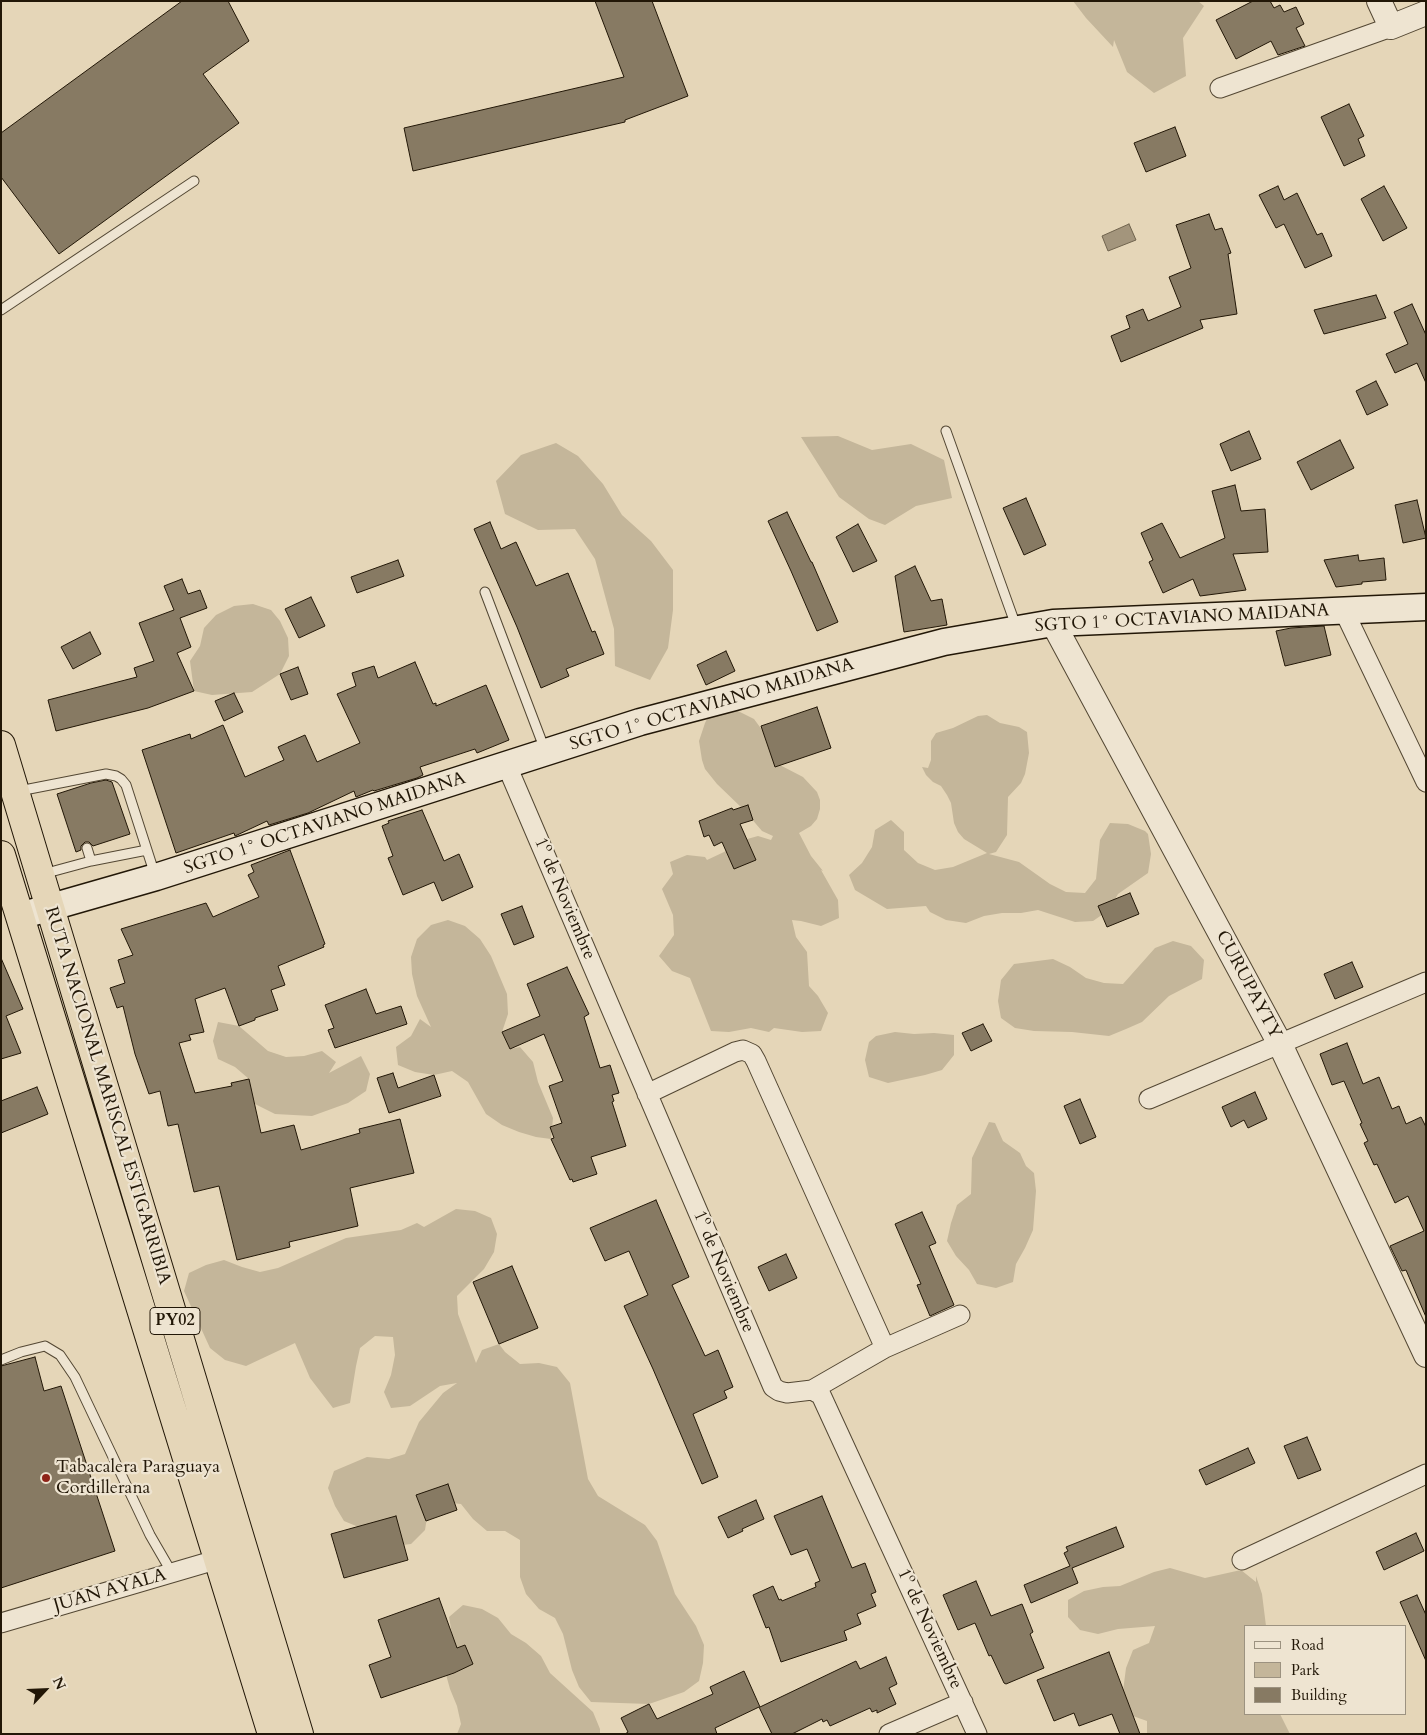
<!DOCTYPE html>
<meta charset="utf-8">
<style>
body{margin:0}
#map{position:relative;width:1427px;height:1735px;overflow:hidden;background:#e5d6b8;font-family:Cardo,serif}
canvas{display:block}
.frame{position:absolute;inset:0;border:2px solid #221707;pointer-events:none}
.legend{position:absolute;left:1244px;top:1625px;width:162px;height:90px;box-sizing:border-box;background:#eee4d1;border:1px solid #9c9280;margin:0;padding:6px 9px;list-style:none;font-size:15px;color:#221707}
.legend li{display:flex;align-items:center;gap:10px;height:25px}
.legend b{width:25px;border:1px solid #9c9280}
.north{position:absolute;left:20px;top:1665px;width:50px;height:50px;-webkit-text-stroke:4px #eee4d1;paint-order:stroke;rotate:65deg;font-size:14px;font-weight:700;line-height:20px;text-align:center;color:#221707}
.north::after{content:'';display:block;margin:auto;width:18px;height:22px;background:#221707;clip-path:polygon(50% 0,100% 100%,50% 72%,0 100%)}
</style>
<div id="map">
<canvas width="1427" height="1735"></canvas>
<div class="frame"></div>
<ul class="legend">
<li><b style="height:6px;background:#eee4d1"></b>Road</li>
<li><b style="height:14px;background:#c4b69a"></b>Park</li>
<li><b style="height:14px;background:#877a63"></b>Building</li>
</ul>
<div class="north">N</div>
</div>
<script>
const g = document.querySelector('canvas').getContext('2d');
g.lineJoin = 'round';
function paint(path, color) { g.fillStyle = color; g.fill(path, 'evenodd'); }
const poly = rows => new Path2D(rows.map(r => 'M' + r).join(''));
function trace(path, color, width, dash) { g.strokeStyle = color; g.lineWidth = width; g.lineCap = dash ? 'butt' : 'round'; g.setLineDash(dash || []); g.stroke(path); }
function drawText(font, color, halo, rows, align = 'center') {
  g.font = font + ' Cardo,serif'; g.lineWidth = 4.5; g.setLineDash([]); g.textBaseline = 'middle'; g.strokeStyle = halo; g.fillStyle = color; for (const [text, x, y, turn = 0] of rows) {
    g.save(); g.translate(x, y); g.rotate((+turn || 0) * Math.PI / 180); g.textAlign = isNaN(turn) ? turn : align; if (halo) g.strokeText(text, 0, 0); g.fillText(text, 0, 0); g.restore();
  }
}
const green = poly([
 [1073,1,1198,1,1204,6,1183,38,1186,76,1154,93,1127,72,1114,40,1113,47,1086,18],
 [838,436,872,450,911,444,944,460,952,498,916,506,885,525,869,519,839,497,801,437],
 [556,443,578,456,603,484,622,515,651,541,673,570,673,610,668,648,650,680,615,666,614,629,595,559,575,529,538,530,505,514,496,481,521,455],
 [253,604,271,610,280,621,288,638,289,656,280,674,252,692,212,695,194,691,190,661,200,646,204,628,216,615,234,606],
 [736,710,754,719,765,734,770,752,776,763,803,777,817,792,820,800,820,809,817,819,811,826,799,833,811,856,823,871,821,870,838,900,839,918,821,926,801,921,792,920,796,937,807,952,809,986,818,996,828,1013,821,1031,802,1032,774,1028,769,1032,751,1028,729,1032,711,1031,690,978,672,971,659,956,674,935,673,915,662,889,673,874,670,862,687,855,705,857,707,860,724,852,740,841,758,836,771,840,773,836,762,831,744,810,717,784,705,769,702,760,699,741,705,723,709,715],
 [987,715,1000,723,1019,727,1027,732,1029,753,1025,774,1021,783,1008,797,1007,835,996,852,989,854,1019,862,1050,884,1066,892,1085,893,1096,879,1100,840,1110,823,1128,824,1145,831,1148,834,1151,854,1148,873,1118,894,1109,910,1093,921,1075,922,1038,910,1021,913,1002,913,984,916,966,923,946,920,930,912,926,906,887,909,855,890,849,875,862,863,872,847,875,830,891,820,904,832,904,850,918,863,935,870,953,867,987,853,964,839,958,832,954,823,951,803,947,795,941,786,933,782,926,775,922,767,928,768,931,760,931,741,936,733,953,728,978,716],
 [448,920,465,926,480,939,491,956,507,994,508,1014,502,1032,510,1049,520,1047,533,1062,538,1082,553,1118,551,1139,536,1137,519,1132,502,1125,486,1114,468,1082,452,1071,434,1075,415,1072,398,1065,396,1047,411,1036,420,1019,431,1027,417,996,412,974,411,957,417,939,431,925],
 [1173,941,1191,946,1204,960,1202,979,1169,996,1142,1022,1126,1029,1109,1036,1072,1032,1034,1031,1015,1028,1001,1018,998,1001,1001,980,1014,964,1053,959,1070,967,1086,978,1104,983,1123,984,1155,948],
 [218,1022,239,1026,268,1051,286,1057,304,1056,322,1051,336,1062,329,1073,361,1056,370,1074,366,1091,348,1103,312,1116,275,1114,255,1104,248,1085,249,1079,235,1067,218,1059,213,1041],
 [895,1032,914,1034,934,1033,954,1035,954,1055,942,1070,925,1075,888,1083,869,1077,865,1060,869,1042,876,1036],
 [989,1122,995,1123,1003,1141,1020,1153,1026,1166,1034,1173,1036,1191,1033,1230,1025,1248,1016,1264,1013,1282,996,1288,977,1284,969,1270,956,1256,947,1241,951,1223,957,1205,971,1194,972,1158],
 [456,1209,475,1211,491,1218,497,1234,494,1252,484,1269,457,1296,458,1314,476,1363,482,1350,499,1344,505,1352,520,1364,539,1363,557,1367,570,1383,588,1479,598,1496,645,1525,657,1541,675,1594,696,1626,704,1645,703,1663,699,1681,684,1692,649,1704,591,1702,579,1687,572,1670,563,1634,555,1618,539,1609,526,1594,520,1577,520,1540,505,1531,487,1531,473,1519,461,1504,443,1502,428,1511,425,1530,411,1544,394,1546,361,1528,344,1521,335,1506,328,1488,334,1471,367,1457,389,1459,405,1454,419,1422,443,1393,457,1383,440,1386,410,1406,391,1408,384,1392,391,1375,395,1355,393,1337,375,1336,360,1348,356,1366,350,1403,333,1408,310,1378,295,1343,246,1366,225,1360,210,1348,184,1291,189,1273,206,1265,224,1260,242,1267,260,1272,278,1268,346,1238,401,1230,417,1223,424,1227],
 [1170,1568,1205,1578,1241,1570,1256,1582,1256,1576,1262,1594,1266,1626,1246,1626,1246,1714,1280,1714,1290,1734,1147,1734,1147,1721,1130,1715,1122,1699,1126,1668,1133,1650,1149,1643,1155,1626,1118,1629,1098,1634,1080,1630,1068,1617,1068,1600,1084,1591,1103,1587,1120,1586,1154,1572],
 [463,1605,482,1609,498,1618,511,1634,526,1643,541,1656,550,1673,593,1712,600,1729,600,1734,457,1734,461,1724,457,1706,450,1689,445,1671,452,1634,449,1617]
]);
const water = poly([
 [1129,224,1136,240,1108,251,1102,236,1129,224]
]);
const building = poly([
 [182,1,228,1,249,41,203,74,239,123,59,254,1,177,1,133,182,1],
 [595,1,652,1,688,96,625,120,625,122,413,171,404,128,624,77,595,1],
 [1253,1,1270,1,1274,8,1280,5,1284,12,1296,7,1304,24,1296,28,1305,46,1278,55,1271,41,1236,59,1216,20,1253,1],
 [1349,104,1364,136,1358,139,1365,156,1344,166,1321,117,1349,104],
 [1175,127,1186,156,1146,172,1134,143,1175,127],
 [1278,186,1284,200,1297,193,1317,235,1322,233,1332,256,1305,268,1284,224,1276,228,1259,195,1278,186],
 [1384,186,1407,228,1383,241,1361,199,1384,186],
 [1209,214,1215,230,1222,228,1231,253,1228,254,1237,314,1200,320,1203,328,1121,362,1111,336,1130,328,1126,316,1143,309,1148,321,1181,307,1169,277,1191,268,1176,225,1209,214],
 [1376,295,1386,318,1324,334,1314,310,1376,295],
 [1412,304,1426,335,1426,383,1417,363,1395,373,1386,354,1408,344,1394,312,1412,304],
 [1376,381,1388,405,1367,415,1356,391,1376,381],
 [1249,431,1261,459,1231,471,1220,444,1249,431],
 [1340,440,1354,468,1311,490,1297,462,1340,440],
 [1235,485,1241,511,1265,509,1268,552,1233,554,1246,590,1200,596,1193,579,1163,593,1149,562,1153,560,1141,533,1162,523,1180,558,1225,538,1212,491,1235,485],
 [1026,498,1046,545,1024,555,1003,508,1026,498],
 [1417,500,1426,538,1403,543,1395,505,1417,500],
 [787,512,811,562,812,562,838,622,817,631,791,571,768,521,787,512],
 [490,522,501,549,516,542,536,586,568,573,592,632,595,631,604,654,566,669,569,676,541,688,517,627,474,529,490,522],
 [858,524,877,561,853,572,836,537,858,524],
 [1358,555,1359,561,1384,558,1386,580,1362,582,1362,584,1336,587,1324,560,1358,555],
 [398,560,404,576,357,593,351,577,398,560],
 [915,566,931,601,942,599,947,625,904,632,895,576,915,566],
 [182,579,188,594,200,590,207,608,180,618,191,647,177,653,194,691,148,708,56,731,48,700,137,677,134,668,154,661,139,623,174,610,164,586,182,579],
 [311,597,325,626,299,638,285,609,311,597],
 [1324,626,1331,655,1285,666,1276,631,1291,628,1324,626],
 [90,632,101,654,73,669,61,647,90,632],
 [726,651,735,671,706,685,697,665,726,651],
 [415,662,433,704,436,703,436,706,486,685,509,740,477,753,475,749,420,767,423,775,417,778,374,791,373,790,356,797,354,791,308,813,269,825,267,821,235,836,234,833,176,853,142,750,190,734,191,739,223,725,245,777,284,760,278,747,305,735,317,762,360,743,337,694,356,686,352,673,374,666,378,678,415,662],
 [298,667,308,694,291,700,280,674,298,667],
 [234,693,243,712,224,721,215,701,234,693],
 [817,707,831,748,775,767,761,726,817,707],
 [106,780,112,782,130,834,93,846,89,842,85,842,81,846,81,850,76,852,57,794,91,783,106,780],
 [748,805,753,820,740,824,756,860,734,869,722,842,714,846,709,835,704,837,699,821,732,808,733,810,748,805],
 [422,810,444,861,459,854,473,887,442,901,434,882,403,895,388,858,393,856,382,826,389,823,388,821,422,810],
 [290,850,325,944,323,945,324,947,278,966,285,985,271,990,278,1010,255,1018,255,1020,239,1026,225,988,195,999,204,1032,189,1035,191,1040,179,1043,195,1093,232,1086,231,1083,249,1079,261,1133,294,1125,301,1150,360,1133,359,1129,400,1119,414,1173,350,1188,358,1226,289,1242,290,1247,237,1260,219,1186,194,1192,178,1124,168,1126,160,1091,149,1094,135,1054,123,1006,117,1008,110,988,125,983,118,960,133,955,121,929,206,903,213,917,259,897,248,875,254,872,251,865,290,850],
 [1130,893,1139,914,1107,927,1098,906,1130,893],
 [522,906,534,937,514,945,501,914,522,906],
 [1,958,23,1009,6,1016,21,1053,1,1059,1,958],
 [1352,962,1363,987,1335,999,1324,974,1352,962],
 [567,967,589,1014,584,1017,600,1068,610,1065,619,1093,612,1095,614,1101,612,1102,626,1146,591,1157,597,1174,573,1182,572,1179,570,1180,551,1139,554,1138,550,1127,562,1123,549,1086,563,1081,544,1034,510,1049,502,1032,540,1016,527,984,567,967],
 [366,989,376,1014,401,1006,407,1024,335,1048,328,1030,334,1028,325,1005,366,989],
 [983,1024,992,1041,971,1051,962,1033,983,1024],
 [1347,1043,1363,1084,1379,1077,1392,1109,1399,1106,1406,1124,1421,1117,1426,1127,1426,1317,1406,1270,1402,1271,1390,1246,1424,1231,1408,1196,1395,1203,1377,1164,1374,1165,1364,1143,1368,1141,1360,1124,1362,1123,1344,1081,1332,1085,1320,1054,1347,1043],
 [393,1073,398,1088,434,1075,441,1096,389,1113,377,1078,393,1073],
 [37,1087,48,1114,1,1133,1,1101,37,1087],
 [1255,1092,1267,1119,1248,1128,1244,1120,1231,1127,1222,1107,1255,1092],
 [1080,1099,1096,1137,1080,1144,1064,1106,1080,1099],
 [656,1200,689,1277,672,1285,705,1356,718,1350,733,1387,724,1391,727,1398,693,1414,718,1477,702,1484,653,1369,624,1306,648,1295,629,1251,605,1261,590,1228,656,1200],
 [922,1212,936,1243,929,1246,954,1305,930,1316,917,1285,921,1284,895,1224,922,1212],
 [786,1254,797,1278,769,1291,758,1267,786,1254],
 [512,1266,538,1328,499,1344,473,1282,512,1266],
 [35,1357,44,1391,61,1386,115,1551,1,1588,1,1366,35,1357],
 [1307,1437,1321,1470,1298,1479,1284,1446,1307,1437],
 [1248,1448,1255,1463,1206,1485,1199,1470,1248,1448],
 [448,1484,457,1510,426,1521,416,1495,448,1484],
 [822,1496,852,1568,865,1563,876,1592,871,1594,876,1606,857,1614,861,1624,844,1631,847,1640,781,1662,769,1627,766,1628,753,1595,773,1586,779,1600,781,1599,782,1601,816,1587,815,1583,820,1581,807,1549,791,1555,774,1516,822,1496],
 [756,1500,764,1519,742,1529,743,1531,728,1538,718,1517,756,1500],
 [396,1516,408,1560,344,1578,331,1534,396,1516],
 [1116,1527,1124,1547,1072,1568,1078,1583,1031,1603,1024,1585,1070,1566,1064,1553,1068,1551,1066,1547,1116,1527],
 [1416,1533,1424,1551,1384,1570,1376,1552,1416,1533],
 [976,1581,991,1616,1022,1604,1033,1632,1030,1634,1044,1668,1006,1684,1004,1683,991,1655,989,1656,975,1623,958,1630,943,1595,976,1581],
 [1417,1595,1426,1615,1426,1661,1400,1602,1417,1595],
 [439,1598,457,1648,465,1645,473,1664,454,1673,381,1698,369,1665,391,1657,378,1620,439,1598],
 [1109,1652,1140,1734,1120,1734,1112,1714,1079,1726,1074,1713,1054,1721,1037,1680,1109,1652],
 [886,1657,897,1684,889,1688,896,1704,877,1713,877,1710,872,1712,870,1708,830,1726,827,1720,823,1722,822,1719,792,1734,772,1734,759,1707,715,1728,717,1734,625,1734,628,1732,621,1718,649,1704,657,1719,713,1694,710,1687,744,1671,760,1707,856,1661,860,1669,886,1657]
]);
const service = poly([
 [1,310,194,181],
 [946,431,1016,626],
 [485,592,545,750],
 [19,791,106,774,116,776,121,779,126,785,155,875],
 [87,848,91,861],
 [43,874,91,861,147,850],
 [1,1360,21,1352,45,1346,60,1355,75,1377,150,1535,172,1573]
]);
const minor = poly([
 [1220,88,1391,27],
 [1344,611,1426,782],
 [507,766,773,1387,779,1391,787,1393,812,1390,821,1395,977,1734],
 [647,1094,735,1052,743,1050,752,1054,756,1061,885,1348],
 [1149,1099,1426,982],
 [812,1390,885,1348,960,1315],
 [1242,1560,1426,1474],
 [1,1623,219,1559],
 [889,1734,963,1702]
]);
const tertiary = poly([
 [1379,1,1391,27,1426,13],
 [1053,623,1280,1044,1426,1355]
]);
const secondary = poly([
 [20,916,156,877,640,722,944,642,1053,623,1426,607]
]);
const trunk = poly([
 [1,745,299,1734],
 [1,855,272,1734]
]);
const markers = [
 [46,1478,5,"#8f2418"]
];
const shields = [
 [175,1321,50]
];
const shieldNames = [
 ["PY02",175,1321]
];
const streetNames = [
 ["SGTO 1° OCTAVIANO MAIDANA",1182,619,-3],
 ["SGTO 1° OCTAVIANO MAIDANA",712,705,-16],
 ["SGTO 1° OCTAVIANO MAIDANA",325,824,-18],
 ["1º de Noviembre",564,899,67],
 ["CURUPAYTY",1248,985,62],
 ["RUTA NACIONAL MARISCAL ESTIGARRIBIA",107,1096,73],
 ["1º de Noviembre",723,1272,67],
 ["JUAN AYALA",110,1591,-16],
 ["1º de Noviembre",929,1629,65]
];
const poiNames = [
 ["Tabacalera Paraguaya",56,1468],
 ["Cordillerana",56,1489]
];
paint(green, '#c4b69a');
paint(water, '#a3957c');
trace(water, '#6f634d', 1);
paint(building, '#877a63');
trace(building, '#221707', 1);
trace(service, '#534733', 11);
trace(minor, '#534733', 21);
trace(tertiary, '#534733', 26);
trace(secondary, '#221707', 29);
trace(trunk, '#221707', 30);
trace(service, '#eee4d1', 9);
trace(minor, '#eee4d1', 19);
trace(tertiary, '#eee4d1', 24);
trace(secondary, '#eee4d1', 26);
trace(trunk, '#e5d6b8', 28);
for (const [x, y, r, color] of markers) { const dot = new Path2D(); dot.arc(x, y, r, 0, 2 * Math.PI); g.fillStyle = color; g.fill(dot); trace(dot, '#eee4d1', 2); }
for (const [x, y, w] of shields) { const box = new Path2D(); box.roundRect(x - w / 2, y - 13.5, w, 27, 4); g.fillStyle = '#eee4d1'; g.fill(box); trace(box, '#221707', 1); }
drawText('bold 16px', '#221707', null, shieldNames);
drawText('18px', '#221707', '#eee4d1', streetNames);
drawText('18px', '#221707', '#eee4d1', poiNames, 'left');
</script>
